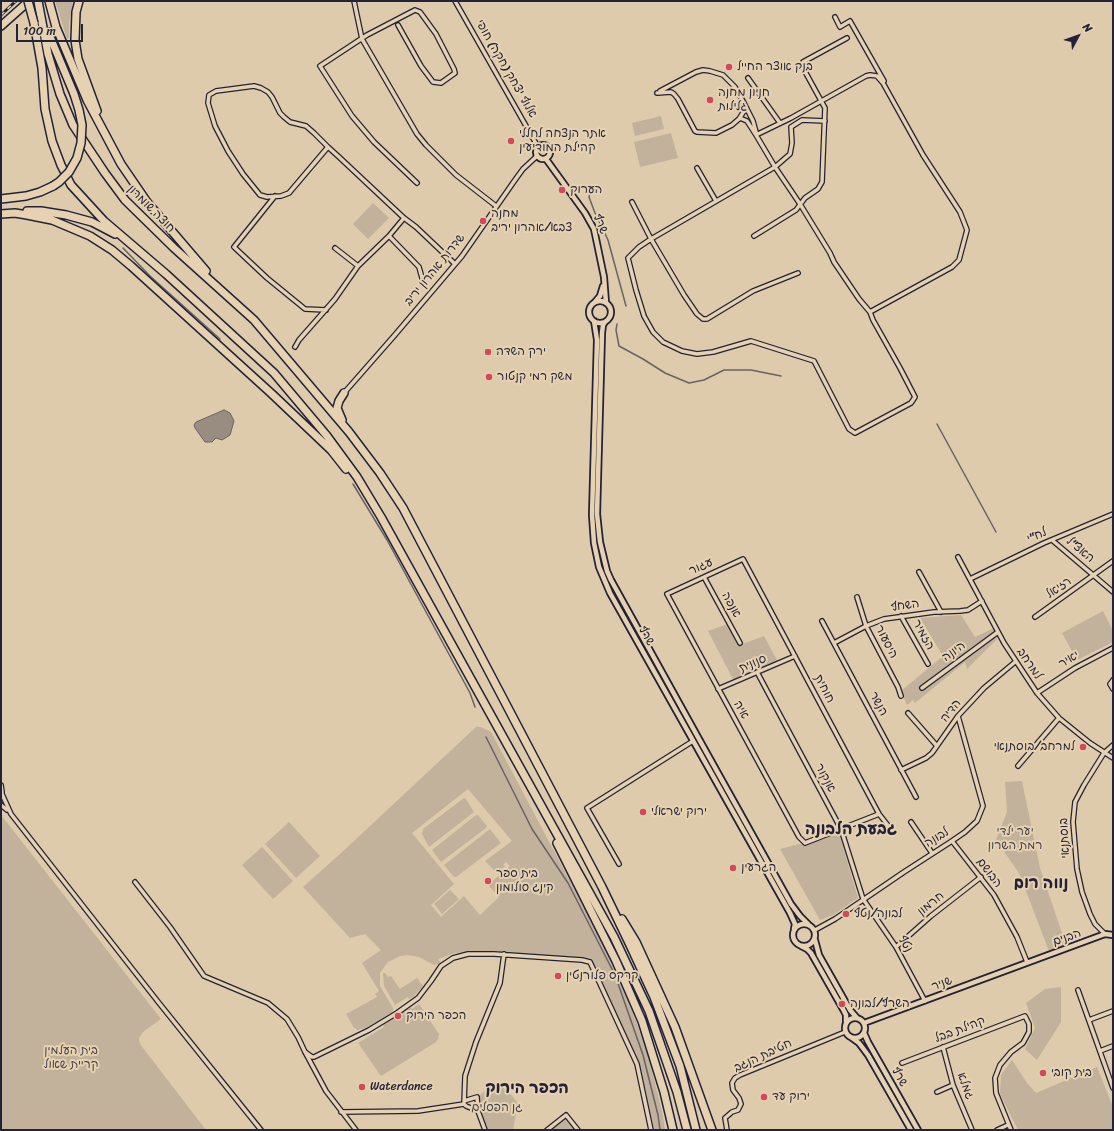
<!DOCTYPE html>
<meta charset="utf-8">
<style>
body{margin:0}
#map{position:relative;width:1114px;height:1131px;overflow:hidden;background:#decbab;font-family:Sriracha,sans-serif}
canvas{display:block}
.frame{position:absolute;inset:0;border:2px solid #22223b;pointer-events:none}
.north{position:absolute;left:1058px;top:16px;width:40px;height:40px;-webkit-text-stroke:3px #e6d2b0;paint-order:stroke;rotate:49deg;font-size:11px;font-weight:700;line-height:16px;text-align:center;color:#22223b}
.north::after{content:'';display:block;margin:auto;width:14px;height:18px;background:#22223b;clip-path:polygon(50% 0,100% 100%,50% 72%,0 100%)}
.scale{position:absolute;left:16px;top:24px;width:67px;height:18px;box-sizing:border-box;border:2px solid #22223b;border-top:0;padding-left:5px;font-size:12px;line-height:14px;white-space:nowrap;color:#22223b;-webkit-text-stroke:3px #e6d2b0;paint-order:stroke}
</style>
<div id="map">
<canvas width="1114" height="1131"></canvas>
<div class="frame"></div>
<div class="north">N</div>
<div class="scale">100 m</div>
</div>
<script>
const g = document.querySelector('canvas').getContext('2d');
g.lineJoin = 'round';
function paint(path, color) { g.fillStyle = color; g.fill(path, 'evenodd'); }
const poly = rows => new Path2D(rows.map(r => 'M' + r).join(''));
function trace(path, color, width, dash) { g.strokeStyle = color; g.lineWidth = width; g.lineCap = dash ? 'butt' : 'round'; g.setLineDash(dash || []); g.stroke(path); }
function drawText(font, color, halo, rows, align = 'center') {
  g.font = font + ' Sriracha,"Playpen Sans Hebrew",sans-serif'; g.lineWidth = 4; g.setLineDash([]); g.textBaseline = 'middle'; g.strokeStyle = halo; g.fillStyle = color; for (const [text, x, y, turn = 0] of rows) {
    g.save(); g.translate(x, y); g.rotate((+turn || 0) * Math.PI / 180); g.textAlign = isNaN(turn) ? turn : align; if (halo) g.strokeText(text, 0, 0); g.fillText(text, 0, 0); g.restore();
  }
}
const green = poly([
 [55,1,73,1,69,24,69,38,67,39],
 [661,116,664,129,635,136,632,123],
 [671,133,678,158,640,167,634,142],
 [373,203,389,218,368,239,353,224],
 [1103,611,1113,631,1113,642,1077,660,1062,633],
 [961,615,975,637,994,628,997,639,967,669,965,662,915,703,913,700,907,705,901,691,943,656,920,618],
 [728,624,740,645,764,636,778,662,734,681,708,631],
 [476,727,481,727,491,732,607,951,624,988,647,1052,662,1111,665,1130,654,1130,639,1064,590,958,497,952,470,952,455,953,438,959,441,963,434,965,419,957,407,955,400,956,388,962,380,973,380,986,393,1008,393,1013,371,1026,358,1030,354,1028,346,1014,377,997,375,994,379,991,362,963,381,950,365,934,350,938,303,887,340,854],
 [468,789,512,841,485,861,497,873,505,866,503,865,506,862,510,866,488,885,499,897,480,915,464,896,441,917,431,905,454,884,412,833],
 [1022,781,1040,868,1066,945,1049,951,1019,873,996,840,1007,812,1005,782],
 [464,798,466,799,474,812,429,847,422,834,423,829],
 [1,815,161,1019,144,1031,139,1038,140,1044,206,1130,1,1130],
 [476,815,478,815,487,826,486,828,441,862,432,850],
 [289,822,320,856,296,878,265,844],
 [490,829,501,843,456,877,454,877,444,865],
 [839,833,858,898,833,915,820,920,780,849,799,844,808,845],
 [262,847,293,881,273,899,242,865],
 [450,890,459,899,442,914,434,904],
 [383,973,385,973,388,977,391,976,400,989,417,978,423,986,413,997,409,999,408,997,395,1005,384,986],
 [1061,987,1061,1022,1037,1060,1025,1049,1035,1028,1026,1003,1045,989],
 [419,1004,439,1034,438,1039,436,1042,381,1076,358,1043,384,1027,383,1023,408,1008,410,1007,412,1009],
 [1012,1060,1027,1083,1036,1093,1097,1067,1113,1107,1113,1130,1018,1130,1000,1094,1001,1075],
 [497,1085,507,1090,518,1103,513,1130,485,1130,478,1111,477,1097,491,1087],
 [565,1116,577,1130,548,1130]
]);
const water = poly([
 [224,410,230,413,234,421,230,435,222,440,216,438,212,442,205,442,195,428,194,425,196,422,224,410]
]);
const stream = poly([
 [591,188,589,197,595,213,608,240,626,306],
 [123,248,150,276,220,339],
 [617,324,616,330,619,346,643,359,665,373,689,383,704,380,724,370,751,370,781,376],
 [937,424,996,532],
 [353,484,387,540,470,693,475,707],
 [486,737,532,829,568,883,615,975,643,1055,658,1115,660,1130]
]);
const minor = poly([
 [354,1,362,39,417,134,426,145,456,175,496,206],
 [455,1,538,147],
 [835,17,840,27,850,21,884,81],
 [398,25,421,66,433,82,441,83,455,73,454,69,436,34,420,12,415,10,367,35,320,66,352,116,374,142,417,183],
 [748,78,780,123],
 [660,91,696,72,703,70,710,71,723,75,735,87,744,103,753,121,756,132],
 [657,93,671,92,674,94,678,99,695,131,697,132,716,133,732,125,740,118,747,121,756,135,775,167,800,204,830,253,834,262,859,299,870,312,873,320,900,368,915,397,911,403,855,433,849,429,814,361,751,341,713,352,697,354,682,351,663,342,653,332,644,316,636,290,628,258,639,247,651,239,775,167,790,154,792,143,791,127,802,120,825,121],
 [739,119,744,111,744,103],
 [756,135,791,118,866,76,870,75,877,76,883,83,923,155,960,212,967,230,959,260,952,267,870,312],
 [328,147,314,133,306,126,290,122,284,117,280,113,272,97,268,92,261,88,254,86,216,91,209,95,208,103,215,126,228,151,243,174,260,195,267,197,281,196,289,193,328,147,339,157,404,218,416,227,455,264],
 [697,168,716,201],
 [275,196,234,247,267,278,305,309,326,310],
 [632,202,651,239,684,295,697,314,703,319,707,319,753,291,798,273],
 [389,236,419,267,422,278],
 [754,236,796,210,805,198,818,189,822,182,825,108,802,66,803,62,847,38],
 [335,248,358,266],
 [295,347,299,340,335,299,358,266,389,236,404,218],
 [344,393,394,336,462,256,515,180,523,169,537,156],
 [1052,540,1113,592],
 [958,557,1004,643,1037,693,1059,718,1090,743,1113,758],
 [919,572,941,612],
 [704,577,740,643],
 [970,579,1044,543,1113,514],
 [857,597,866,626,898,687,901,696],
 [901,616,928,664],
 [1035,617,1113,561],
 [822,621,916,797],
 [834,643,866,626,884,619,934,612,960,611,968,610,982,601],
 [757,672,841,829,863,899,896,947,925,1001],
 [1113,680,1110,684,1113,689],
 [922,688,998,632],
 [718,689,795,656],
 [1037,693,1075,668,1113,648],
 [908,713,937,746],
 [1018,766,1059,718],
 [901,770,926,758,932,753,958,716,984,688,1015,662],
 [1,785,2,792,1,796],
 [2,794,11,814,159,1003,261,1130],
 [1,805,7,810],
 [879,814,805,843,799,837,667,594,743,559,879,814,890,828],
 [911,822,932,853],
 [952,841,994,895,1017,937,1027,962],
 [619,864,587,808,693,741],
 [135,882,170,927,204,976,268,1003,287,1019,298,1037,305,1052,326,1091,356,1130],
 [815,930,835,919,904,872,952,841,965,832,977,821,983,806,958,716],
 [1105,934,1095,924,1090,914,1082,892,1077,869,1073,822,1075,802,1084,785,1104,753,1113,745],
 [896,947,931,916,981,877],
 [1078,990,1113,1088],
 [1089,1020,1113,1011],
 [943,1047,953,1085,972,1130],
 [1100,1051,1113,1046],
 [305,1052,312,1057,314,1057,369,1030,397,1013,418,998,431,981,441,966,453,958,468,954,494,954,582,960,590,962,637,1064,651,1130],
 [902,1063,1025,1016,1029,1024,1029,1032,1023,1043,1011,1052,1000,1065,995,1078,996,1093,1011,1130],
 [937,1092,953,1085],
 [464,1101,477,1097,478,1111],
 [341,1112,418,1111,464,1104],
 [485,1130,478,1111,466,1106,464,1104,465,1076,476,1042,500,983,504,954],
 [547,1130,566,1115,578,1130],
 [727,1130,725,1118,732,1112,738,1110,741,1104,739,1098,733,1090,732,1083,735,1078,740,1075,845,1032],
 [997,1130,1008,1125]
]);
const tertiary = poly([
 '536 152a7 7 0 1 1 14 0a7 7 0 1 1-14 0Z',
 [546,159,585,213,594,229,604,277,606,303],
 '589 312a11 11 0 1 1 22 0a11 11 0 1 1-22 0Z',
 [595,302,600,296,603,286],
 [594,321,597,340,592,515,594,543,599,567,610,593,790,913,795,924,794,929],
 [605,322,603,325,602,333,597,514,600,542,607,571,611,580,699,739,791,904,800,916,808,924],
 '793 935a11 11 0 1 1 22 0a11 11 0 1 1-22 0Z',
 [815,940,819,955,850,1010,857,1018],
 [801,946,807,949,811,953,844,1011,846,1015,846,1022],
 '845 1028a10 10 0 1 1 20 0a10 10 0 1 1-20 0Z',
 [864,1023,1105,934,1113,935],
 [864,1033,868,1042,918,1130],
 [852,1038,859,1043,868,1055,911,1130]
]);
const motorway = poly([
 [38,1,48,54,60,94,73,125,105,173,125,200,174,248,254,320,349,432,380,473,403,508,602,887,630,945,654,997,680,1066,696,1130],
 [49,1,56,27,87,100,121,164,147,202,206,271],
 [79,1,76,12,75,40,78,59,97,111],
 [34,23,42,68,45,109,52,141,61,165,71,185,104,221,166,274,274,373,327,436,357,477,381,517,614,937,649,1011,677,1092,687,1130],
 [1,26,29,1],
 [48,32,74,94],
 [1,199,26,196,40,192,53,186],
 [27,211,41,211,66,215,92,222,115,234],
 [1,214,15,213,27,215,52,220,90,236,112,250,131,266,272,394,331,450,346,469],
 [342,420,337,408,339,401,344,393],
 [557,843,616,961,642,1021,664,1092,673,1130],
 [622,919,636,942,675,1027,712,1130]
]);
const rail = poly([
 [1,15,16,1]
]);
const motorwayBridge = poly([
 [28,1,34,23],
 [53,186,59,182,69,172,77,158,81,143,82,125,79,110,74,94]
]);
const markers = [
 [729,67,4,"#d1495b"],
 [710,100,4,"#d1495b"],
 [511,141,4,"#d1495b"],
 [562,190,4,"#d1495b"],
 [483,221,4,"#d1495b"],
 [488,352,4,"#d1495b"],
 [489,377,4,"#d1495b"],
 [1083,747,4,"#d1495b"],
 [643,812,4,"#d1495b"],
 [733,868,4,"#d1495b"],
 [488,881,4,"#d1495b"],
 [846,914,4,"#d1495b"],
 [558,976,4,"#d1495b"],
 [842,1004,4,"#d1495b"],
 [398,1016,4,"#d1495b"],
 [1043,1073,4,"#d1495b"],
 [362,1087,4,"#d1495b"],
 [764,1097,4,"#d1495b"]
];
const poiNames = [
 ["בנק אוצר החייל",737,67],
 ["חניון מחנה",718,93],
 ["גלילות",718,107],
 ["אתר הנצחה לחללי",519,134],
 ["קהילת המודיעין",519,148],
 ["הערוק",570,190],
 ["מחנה",491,214],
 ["צבא/אהרון יריב",491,228],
 ["ירק השדה",496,352],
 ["משק רמי קנטור",497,377],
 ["למרחב/בוסתנאי",1075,747,"right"],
 ["ירוק ישראלי",651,812],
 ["הגרעין",741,868],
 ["בית ספר",496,874],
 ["קינג סולומון",496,888],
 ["לבונה/נטף",854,914],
 ["קרקס פלורנטין",566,976],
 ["השרף/לבונה",850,1004],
 ["הכפר הירוק",406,1016],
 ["בית קובי",1051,1073],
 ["Waterdance",370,1087],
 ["ירוק עד",772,1097]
];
const streetNames = [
 ["אלוף יצחק (חקה) חופי",506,69,60],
 ["חוצה שומרון",151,209,45],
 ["שרף",600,224,67],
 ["שדרות אהרון יריב",435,270,-51],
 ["לח\"י",1037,536,-24],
 ["האצ\"ל",1080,550,40],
 ["עגור",701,567,-24],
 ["רזיאל",1059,588,-34],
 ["אנפה",731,605,61],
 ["השחף",905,606,-8],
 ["הזמיר",923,635,61],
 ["שרף",646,636,61],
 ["היסעור",886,642,63],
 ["היונה",954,652,-36],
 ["יאיר",1069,660,-31],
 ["סנונית",753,664,-23],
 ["למרחב",1029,664,56],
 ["חוחית",824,689,62],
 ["הנשר",878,704,62],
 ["איה",741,710,61],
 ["הדיה",951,711,-51],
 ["אנקור",825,778,62],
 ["לבונה",937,838,-32],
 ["בוסתנאי",1065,838,-93],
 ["הבושם",989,873,53],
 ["חרמון",931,904,-39],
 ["הבנים",1067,938,-20],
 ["נטף",905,944,59],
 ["שניר",942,984,-21],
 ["קהילת בבל",960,1030,-21],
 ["חטיבת הנגב",763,1056,-25],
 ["שרף",899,1077,61],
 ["גמלא",965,1086,70]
];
const parkNames = [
 ["יער ילדי",1015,832],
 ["רמת השרון",1015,846],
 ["בית העלמין",71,1051],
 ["קריית שאול",71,1065],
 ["גן הפסלים",497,1108]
];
const districtNames = [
 ["גבעת הלבונה",851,830],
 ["נווה רום",1041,884],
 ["הכפר הירוק",527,1089]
];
paint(green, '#c2b29b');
paint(water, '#998d82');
trace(water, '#696266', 1);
trace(stream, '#696266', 1.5);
trace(minor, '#22223b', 6);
trace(tertiary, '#22223b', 8);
trace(motorway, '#22223b', 10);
trace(minor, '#e6d2b0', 3.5);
trace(tertiary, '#e6d2b0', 4.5);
trace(motorway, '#e6d2b0', 7);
trace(rail, '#22223b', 3);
trace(rail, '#e6d2b0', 1.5, [4.5]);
trace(motorwayBridge, '#22223b', 10, []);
trace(motorwayBridge, '#e6d2b0', 7);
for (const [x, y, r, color] of markers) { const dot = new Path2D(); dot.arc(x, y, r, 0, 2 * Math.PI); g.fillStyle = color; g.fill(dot); trace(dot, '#e6d2b0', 1.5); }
drawText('12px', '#22223b', '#e6d2b0', poiNames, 'left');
drawText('12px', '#22223b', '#e6d2b0', streetNames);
drawText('12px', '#423f4e', '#e6d2b0', parkNames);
drawText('bold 16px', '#22223b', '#e6d2b0', districtNames);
</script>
